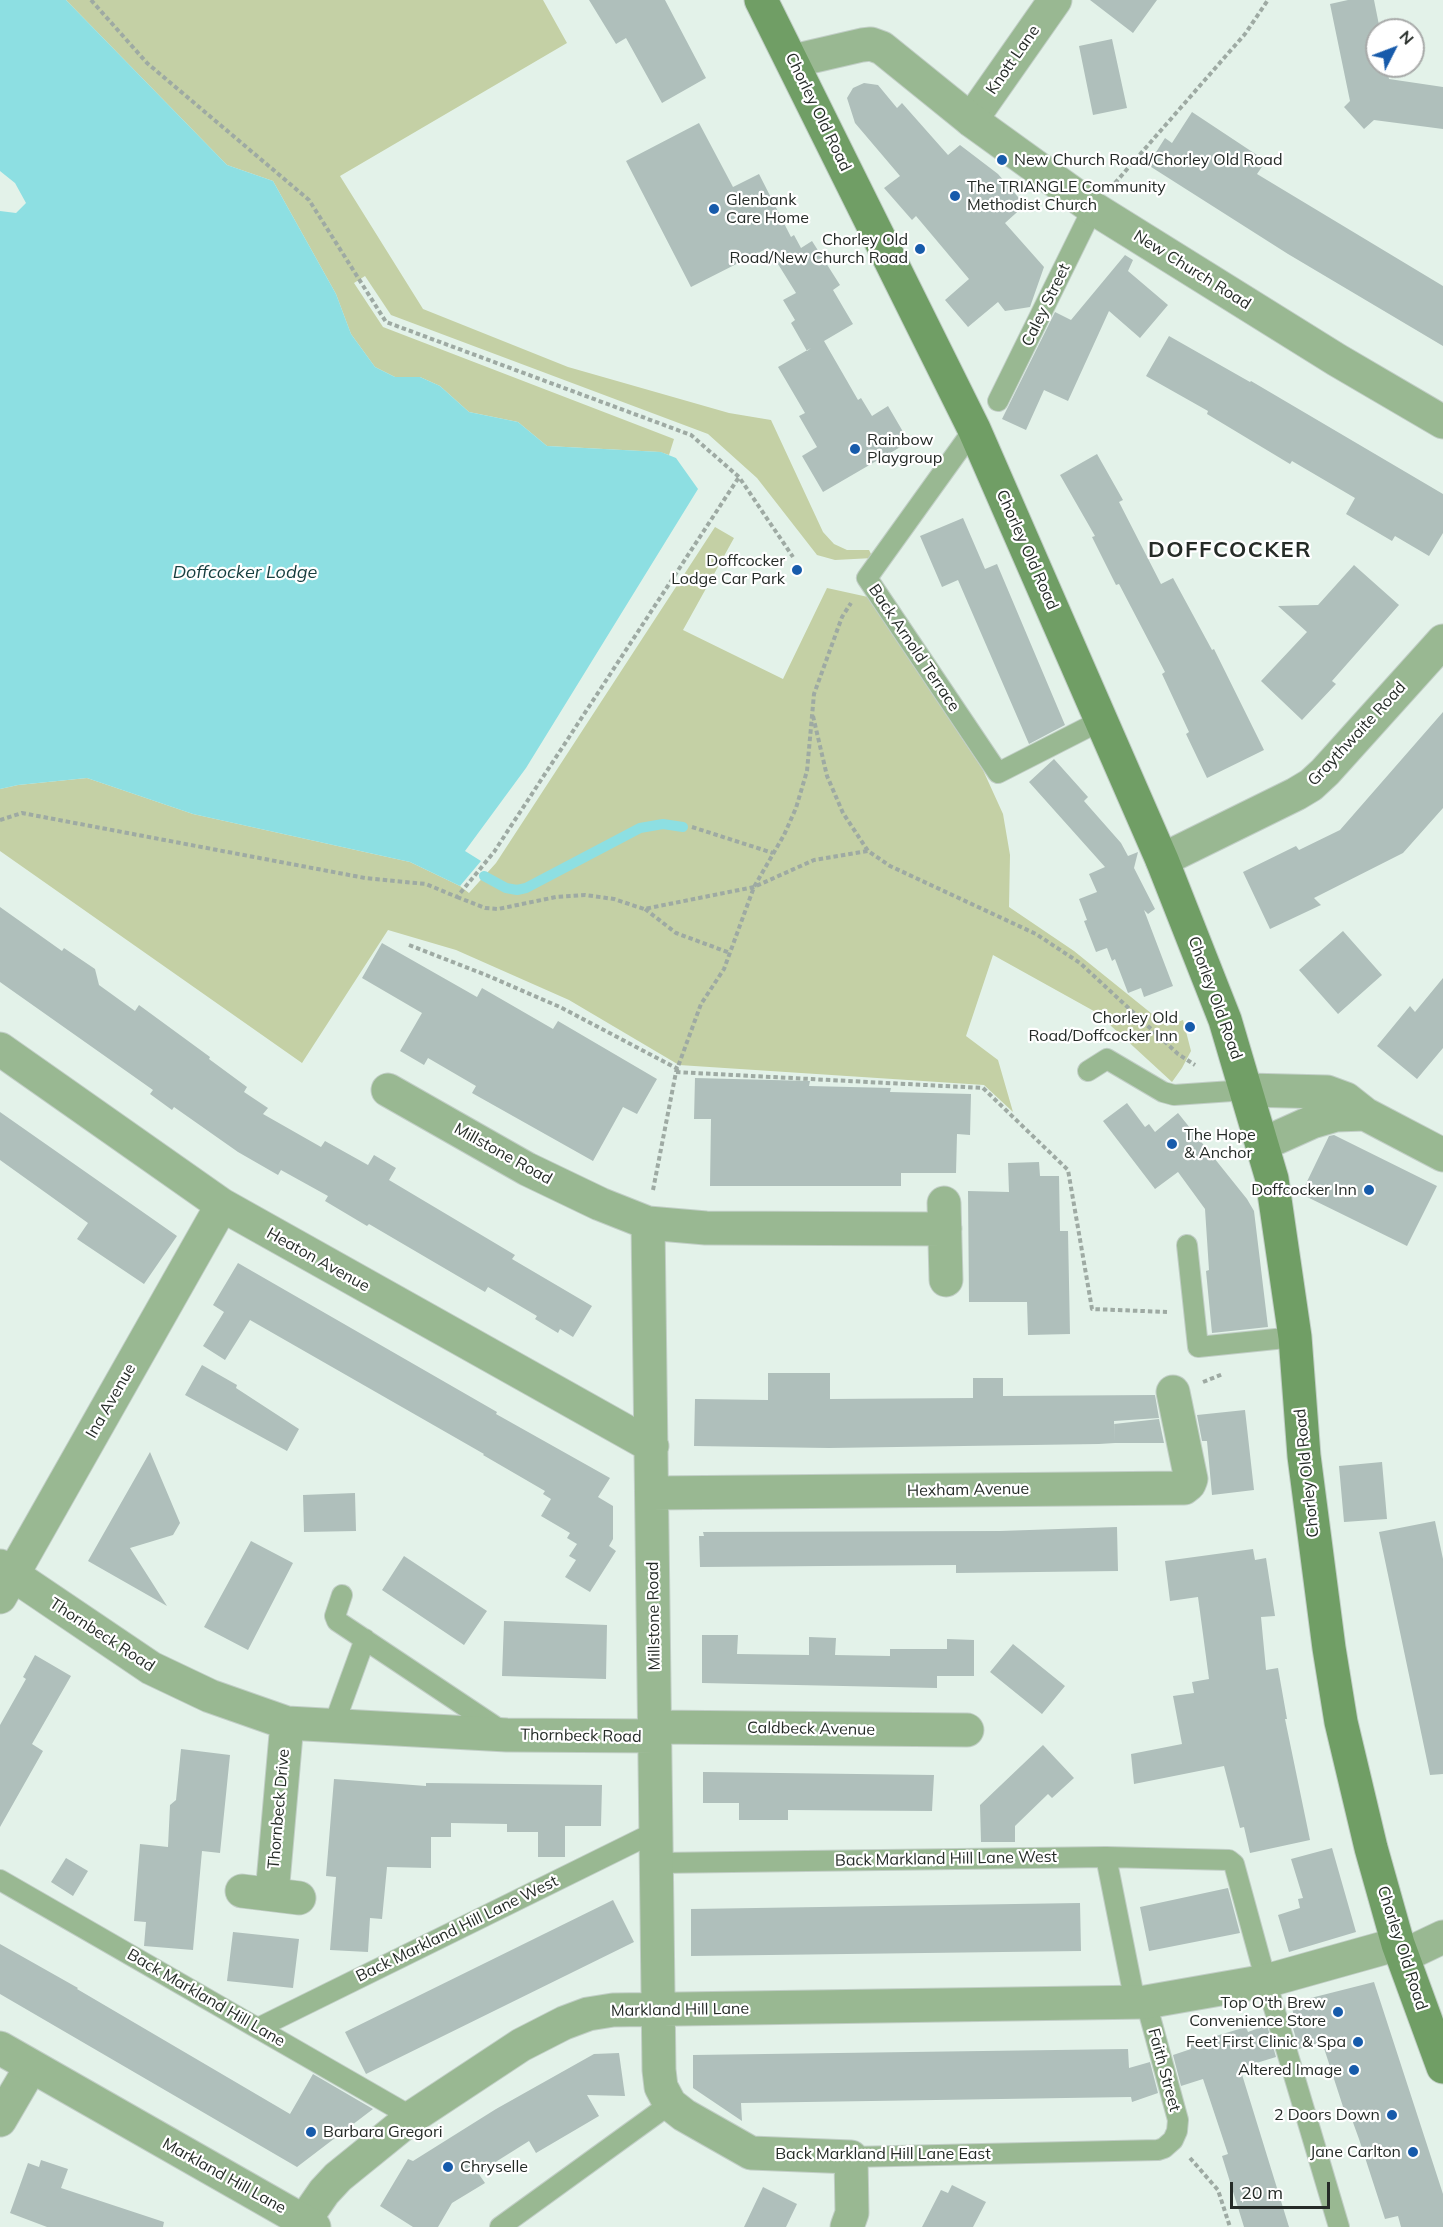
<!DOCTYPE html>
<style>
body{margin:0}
#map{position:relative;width:1443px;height:2227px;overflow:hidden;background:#e3f2e9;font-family:Mulish,sans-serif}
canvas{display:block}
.north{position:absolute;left:1365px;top:18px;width:60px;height:60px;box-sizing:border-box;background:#fff;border:2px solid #a8aaa9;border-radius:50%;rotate:48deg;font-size:16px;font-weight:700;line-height:24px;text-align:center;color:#252b27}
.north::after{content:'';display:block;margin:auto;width:21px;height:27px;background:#175bab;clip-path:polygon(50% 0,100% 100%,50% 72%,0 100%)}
.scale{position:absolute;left:1230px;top:2182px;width:100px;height:27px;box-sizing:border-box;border:3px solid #252b27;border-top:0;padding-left:8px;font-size:18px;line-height:21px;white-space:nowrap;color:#252b27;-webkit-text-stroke:4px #fff;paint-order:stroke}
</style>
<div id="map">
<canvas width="1443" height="2227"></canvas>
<div class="north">N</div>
<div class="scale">20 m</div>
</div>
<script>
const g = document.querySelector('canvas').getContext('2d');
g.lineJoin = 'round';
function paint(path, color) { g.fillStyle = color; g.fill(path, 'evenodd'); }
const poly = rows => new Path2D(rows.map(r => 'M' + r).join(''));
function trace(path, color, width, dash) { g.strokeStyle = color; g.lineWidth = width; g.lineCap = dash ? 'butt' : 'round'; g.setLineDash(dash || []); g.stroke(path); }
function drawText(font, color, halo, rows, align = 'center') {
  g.font = font + ' Mulish,sans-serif'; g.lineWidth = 4.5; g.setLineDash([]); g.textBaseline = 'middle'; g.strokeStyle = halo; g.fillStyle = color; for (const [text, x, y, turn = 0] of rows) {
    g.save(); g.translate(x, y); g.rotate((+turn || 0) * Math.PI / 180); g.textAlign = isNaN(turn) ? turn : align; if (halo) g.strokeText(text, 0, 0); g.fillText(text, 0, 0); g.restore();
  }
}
const green = poly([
 [66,0,543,0,567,43,340,176,423,309,568,367,729,413,771,420,823,532,834,544,847,550,869,550,873,558,835,560,817,555,757,478,708,434,391,315,365,276,354,283,383,327,674,439,669,455,660,452,547,446,518,422,469,412,440,386,420,377,395,377,375,367,351,334,336,294,273,181,227,165],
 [715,527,734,538,683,630,783,679,827,588,868,597,983,770,1003,814,1010,855,1009,907,1074,951,1167,1026,1183,1020,1191,1051,1182,1068,1172,1082,1110,1025,1101,1015,993,955,966,1036,998,1060,1013,1112,984,1085,679,1065,569,1000,456,950,388,930,302,1063,0,851,0,789,18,785,87,778,193,814,410,862,460,886,469,893,496,863]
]);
const water = poly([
 [0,0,66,0,227,165,273,181,336,294,351,334,375,367,395,377,420,377,440,386,469,412,518,422,547,446,661,452,676,458,698,489,526,768,465,851,481,861,460,886,410,862,193,814,87,778,18,785,0,789,0,211,16,213,26,203,15,183,0,171]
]);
const stream = poly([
 [484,876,506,888,517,890,526,888,640,828,663,824,683,827]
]);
const building = poly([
 [589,0,665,0,706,78,662,103,626,38,616,44],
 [1090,0,1157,0,1133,33],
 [1348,0,1374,0,1380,30,1377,30,1377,66,1387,66,1389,79,1443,87,1443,129,1374,120,1364,129,1344,107,1350,101,1330,4],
 [1112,39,1127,108,1093,115,1079,46],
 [864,83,878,85,897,108,902,103,948,155,960,145,998,174,1025,205,1005,223,1044,267,1030,307,1005,311,998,302,968,327,945,300,969,279,916,216,912,220,884,188,900,176,855,123,847,98,853,88],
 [1192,112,1266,161,1257,174,1443,286,1443,346,1288,254,1148,165,1165,138,1172,143],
 [699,123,733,187,759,174,791,237,794,235,801,248,812,241,840,285,833,290,853,324,824,341,858,400,861,398,872,416,888,406,909,442,823,492,802,456,817,447,799,416,805,413,778,367,811,348,807,351,791,323,795,320,783,300,796,293,768,248,691,287,626,161],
 [1125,255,1133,260,1128,271,1168,305,1140,338,1109,311,1068,401,1044,390,1026,430,1002,419,1055,312,1071,320],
 [1169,336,1250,382,1251,381,1443,494,1443,533,1429,556,1395,536,1392,541,1346,514,1355,498,1292,461,1290,464,1207,414,1208,411,1146,376],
 [1097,454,1123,500,1119,502,1161,584,1173,578,1212,650,1214,649,1264,750,1207,778,1186,734,1189,732,1162,674,1165,672,1119,584,1116,585,1092,537,1095,536,1060,475],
 [963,518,985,569,997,564,1065,725,1029,744,958,580,942,587,920,536],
 [1354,565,1399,605,1332,681,1336,684,1302,720,1261,681,1307,632,1278,606,1318,605],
 [1443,712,1443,808,1403,853,1314,898,1321,905,1270,929,1243,872,1296,846,1299,850,1340,830],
 [1054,759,1088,797,1084,801,1121,843,1128,856,1138,852,1134,868,1155,909,1148,914,1144,910,1173,986,1144,997,1141,988,1128,993,1115,959,1112,961,1107,948,1096,952,1084,921,1087,920,1079,899,1097,892,1089,874,1105,867,1029,782],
 [0,907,62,951,64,948,95,969,99,985,135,1011,139,1005,210,1057,209,1059,247,1087,244,1092,268,1108,263,1114,321,1147,325,1141,368,1165,374,1155,396,1168,389,1180,515,1255,512,1259,592,1306,573,1337,560,1329,558,1333,535,1319,537,1316,488,1287,485,1292,369,1224,367,1226,325,1201,328,1196,281,1170,278,1175,238,1152,174,1107,172,1110,150,1094,153,1090,0,982],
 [1343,931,1382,975,1338,1014,1299,970],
 [382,943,477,997,482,988,553,1029,558,1021,657,1079,637,1114,623,1107,593,1161,472,1093,476,1086,428,1058,424,1065,400,1051,422,1013,362,978],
 [1443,978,1443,1048,1417,1079,1377,1046,1410,1006,1415,1012],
 [695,1078,810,1081,809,1086,891,1088,890,1092,971,1094,970,1135,957,1134,956,1173,901,1173,901,1186,710,1186,711,1119,694,1119],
 [1127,1103,1145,1127,1149,1124,1155,1132,1178,1113,1247,1199,1254,1211,1268,1327,1212,1333,1206,1271,1209,1270,1205,1209,1178,1172,1155,1189,1103,1121],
 [0,1112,177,1236,144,1284,77,1239,88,1223,0,1160],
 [1334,1135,1437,1186,1407,1246,1301,1194,1329,1136],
 [1039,1162,1040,1176,1059,1176,1060,1231,1068,1231,1070,1334,1028,1335,1027,1302,969,1302,968,1191,1009,1192,1008,1163],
 [238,1263,497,1412,496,1414,610,1478,598,1497,613,1506,613,1539,609,1546,616,1551,590,1592,565,1577,576,1560,569,1556,577,1544,567,1538,570,1533,541,1516,551,1499,543,1494,545,1491,483,1455,484,1454,250,1320,225,1360,203,1346,224,1312,213,1305],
 [202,1365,237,1385,236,1388,299,1429,287,1451,185,1395],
 [768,1373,830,1373,830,1399,973,1398,973,1378,1003,1378,1003,1396,1155,1395,1159,1418,1114,1421,1115,1443,1099,1444,829,1448,694,1446,695,1399,768,1400],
 [1245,1410,1254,1490,1212,1495,1207,1441,1202,1441,1197,1415],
 [1159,1419,1164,1443,1115,1443,1114,1424],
 [150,1452,180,1523,173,1535,130,1548,167,1606,88,1561],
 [1382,1462,1387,1519,1344,1522,1339,1466],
 [355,1493,356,1531,304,1532,303,1495],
 [1435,1521,1443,1559,1443,1774,1430,1775,1379,1532],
 [1117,1527,1118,1571,956,1573,956,1565,700,1567,699,1536,704,1536,703,1532,1000,1531],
 [251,1541,293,1563,248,1650,204,1627],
 [1253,1549,1255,1560,1266,1558,1275,1616,1261,1617,1266,1670,1278,1668,1287,1719,1285,1719,1310,1840,1250,1853,1244,1827,1240,1828,1224,1766,1134,1784,1131,1754,1182,1744,1173,1696,1194,1693,1192,1682,1209,1679,1198,1597,1170,1601,1165,1561],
 [404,1556,487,1611,464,1645,382,1590],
 [504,1621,607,1625,606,1679,502,1676],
 [702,1635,738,1635,737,1654,809,1655,809,1637,836,1638,835,1655,890,1656,890,1649,947,1649,947,1639,974,1640,974,1676,937,1676,937,1688,702,1683],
 [1013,1644,1065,1686,1042,1714,990,1672],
 [35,1655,71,1676,32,1744,43,1751,0,1827,0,1725,26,1679,23,1677],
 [1043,1745,1074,1778,1052,1798,1048,1794,1015,1826,1015,1842,981,1842,980,1805],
 [181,1749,230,1755,220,1853,202,1851,193,1950,144,1946,146,1922,134,1921,140,1844,168,1847,170,1805,176,1800],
 [703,1772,934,1775,932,1811,788,1810,788,1820,739,1820,739,1803,703,1803],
 [334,1779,426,1786,426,1783,602,1785,601,1826,565,1826,565,1857,538,1857,538,1832,507,1832,507,1824,451,1823,451,1837,431,1837,431,1868,387,1867,382,1919,370,1918,368,1952,330,1950,336,1877,326,1876],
 [1332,1848,1356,1932,1289,1952,1278,1915,1300,1908,1298,1899,1303,1898,1291,1859],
 [66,1858,88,1871,73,1896,51,1882],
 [1228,1888,1240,1933,1149,1951,1140,1907],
 [613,1900,634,1942,366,2074,345,2032],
 [1080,1903,1081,1951,691,1956,691,1909],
 [233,1932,299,1939,293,1988,227,1981],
 [0,1944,78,1988,77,1989,290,2114,313,2074,373,2109,297,2167,0,1994],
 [1374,1982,1443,2194,1443,2227,1401,2227,1398,2216,1385,2219,1359,2139,1351,2117,1347,2119,1322,2042,1299,2049,1290,2018,1294,2017,1291,2003],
 [1267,2025,1276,2057,1240,2068,1289,2227,1244,2227,1222,2156,1228,2154,1203,2079,1181,2086,1173,2055,1191,2049,1189,2044,1246,2027,1248,2032],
 [1128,2049,1129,2068,1150,2062,1158,2093,1132,2102,1131,2097,741,2103,742,2121,693,2088,693,2055],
 [619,2053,625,2096,587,2095,599,2116,536,2153,529,2141,478,2173,485,2183,452,2203,438,2227,413,2227,380,2206,408,2159,413,2161,496,2109,594,2054],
 [41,2160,68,2169,61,2188,164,2222,163,2227,47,2227,10,2213,28,2163,39,2167],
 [952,2185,986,2202,973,2227,922,2227,941,2190,948,2193],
 [763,2187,797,2204,786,2227,744,2227]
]);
const path = poly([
 [91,0,147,63,309,200,386,322,691,435,739,477,793,557],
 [1115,183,1245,34,1268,0],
 [813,716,827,776,843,813,868,851,890,866,1036,934,1080,963,1178,1054,1195,1065],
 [0,820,22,813,365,878,426,884,457,897,494,852,739,477],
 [692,827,773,853],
 [457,897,485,908,498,909,556,897,585,895,614,899,644,909,754,887,814,860,868,851],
 [645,909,676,933,730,953],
 [409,945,486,975,560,1007,678,1069],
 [676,1072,983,1088,1068,1170,1092,1309,1167,1312],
 [653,1190,676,1072,701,1004,724,969,754,887,784,835,796,808,807,771,814,694,842,617,851,603],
 [1203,1382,1223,1374],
 [1190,2158,1218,2190,1230,2227]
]);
const service = poly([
 [998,401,1093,208],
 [974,429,867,578,998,773,1102,720],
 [1088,1071,1107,1059,1163,1092,1174,1095,1247,1090],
 [1187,1245,1198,1347,1295,1337],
 [342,1595,335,1616,337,1621,502,1731],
 [333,1727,365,1639],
 [1106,1857,1135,2002],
 [657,1863,1106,1857,1229,1860,1234,1864,1266,1981,1339,2227],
 [0,1880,412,2117],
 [258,2028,657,1831],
 [851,2157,1158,2150,1164,2148,1173,2140,1177,2131,1178,2120,1146,2002],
 [500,2227,670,2104]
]);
const minor = poly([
 [971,120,1055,0],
 [1162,860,1296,794,1311,785,1325,772,1443,641],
 [0,1049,222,1205,652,1446],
 [388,1090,527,1169,600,1204,648,1223,706,1228,945,1229],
 [1247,1090,1327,1092,1346,1099,1365,1114,1443,1155],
 [1263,1144,1312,1122,1336,1115,1365,1114],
 [944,1203,946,1280],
 [648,1223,659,2070,661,2087,670,2104,684,2115,751,2153,851,2157,852,2213,847,2227],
 [652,1493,1184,1488,1189,1484,1191,1479,1173,1392],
 [0,1566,151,1668,210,1696,287,1723,507,1735,655,1736],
 [0,1597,222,1205],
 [655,1727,967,1730],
 [242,1891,299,1898],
 [272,1894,287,1723],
 [1403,1956,1443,1937],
 [0,2120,31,2067],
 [304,2221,324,2192,338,2177,412,2117,521,2045,564,2023,588,2014,613,2010,1146,2002,1266,1981,1398,1944]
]);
const tertiary = poly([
 [793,61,862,45,871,44,882,48,971,120,1093,208,1337,360,1443,422],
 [0,2048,314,2227]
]);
const secondary = poly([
 [761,0,974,429,1162,860,1225,1020,1272,1179,1295,1337,1304,1456,1329,1648,1341,1722,1371,1848,1398,1944,1443,2067]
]);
const markers = [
 [1002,160,6,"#175bab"],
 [955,196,6,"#175bab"],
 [714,209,6,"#175bab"],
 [920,249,6,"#175bab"],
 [855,449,6,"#175bab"],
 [797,570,6,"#175bab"],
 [1190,1027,6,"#175bab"],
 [1172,1144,6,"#175bab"],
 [1369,1190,6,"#175bab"],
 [1338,2012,6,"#175bab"],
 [1358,2042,6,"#175bab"],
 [1354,2070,6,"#175bab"],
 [1392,2115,6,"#175bab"],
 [311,2132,6,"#175bab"],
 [1413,2152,6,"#175bab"],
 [448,2167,6,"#175bab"]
];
const streetNames = [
 ["Knott Lane",1013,60,-55],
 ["Chorley Old Road",818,112,64],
 ["New Church Road",1192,270,32],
 ["Caley Street",1046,305,-64],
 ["Chorley Old Road",1027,550,66],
 ["Back Arnold Terrace",914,648,56],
 ["Graythwaite Road",1357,734,-47],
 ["Chorley Old Road",1215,998,70],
 ["Millstone Road",503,1154,29],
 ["Heaton Avenue",318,1260,29],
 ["Ina Avenue",111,1401,-60],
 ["Chorley Old Road",1307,1473,-96],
 ["Hexham Avenue",968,1490,-1],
 ["Millstone Road",654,1616,-91],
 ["Thornbeck Road",102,1635,33],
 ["Caldbeck Avenue",811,1729,1],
 ["Thornbeck Road",581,1736,1],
 ["Thornbeck Drive",279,1809,-85],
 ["Back Markland Hill Lane West",946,1859,-1],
 ["Back Markland Hill Lane West",457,1929,-26],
 ["Chorley Old Road",1402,1948,72],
 ["Back Markland Hill Lane",206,1998,30],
 ["Markland Hill Lane",680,2010,-1],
 ["Faith Street",1164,2070,75],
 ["Back Markland Hill Lane East",883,2154],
 ["Markland Hill Lane",224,2176,29]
];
const poiNames = [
 ["New Church Road/Chorley Old Road",1014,160,"left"],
 ["The TRIANGLE Community",967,187,"left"],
 ["Methodist Church",967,205,"left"],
 ["Glenbank",726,200,"left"],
 ["Care Home",726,218,"left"],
 ["Chorley Old",908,240],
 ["Road/New Church Road",908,258],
 ["Rainbow",867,440,"left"],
 ["Playgroup",867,458,"left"],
 ["Doffcocker",785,561],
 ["Lodge Car Park",785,579],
 ["Chorley Old",1178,1018],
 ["Road/Doffcocker Inn",1178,1036],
 ["The Hope",1184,1135,"left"],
 ["& Anchor",1184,1153,"left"],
 ["Doffcocker Inn",1357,1190],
 ["Top O'th Brew",1326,2003],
 ["Convenience Store",1326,2021],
 ["Feet First Clinic & Spa",1346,2042],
 ["Altered Image",1342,2070],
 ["2 Doors Down",1380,2115],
 ["Barbara Gregori",323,2132,"left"],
 ["Jane Carlton",1401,2152],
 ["Chryselle",460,2167,"left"]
];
const waterNames = [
 ["Doffcocker Lodge",245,573]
];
const districtNames = [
 ["DOFFCOCKER",1230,550]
];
paint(green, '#c4d0a5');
paint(water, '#8ddfe2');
trace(stream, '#8ddfe2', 10);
paint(building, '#afbfbb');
trace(service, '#c1cec6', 22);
trace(minor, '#c1cec6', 35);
trace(tertiary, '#c1cec6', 35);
trace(secondary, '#c1cec6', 35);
trace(path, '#9eaaa3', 4, [4.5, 3]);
trace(service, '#99b892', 20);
trace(minor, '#99b892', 33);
trace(tertiary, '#99b892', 33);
trace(secondary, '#709e65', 33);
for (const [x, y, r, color] of markers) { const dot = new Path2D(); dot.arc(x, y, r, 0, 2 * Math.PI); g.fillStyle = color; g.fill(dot); trace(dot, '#fff', 2); }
drawText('16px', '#252b27', '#fff', streetNames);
drawText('16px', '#252b27', '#fff', poiNames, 'right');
drawText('italic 18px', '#163e3f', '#fff', waterNames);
g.letterSpacing = '1.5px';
drawText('bold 22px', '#252b27', '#fff', districtNames);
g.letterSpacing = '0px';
</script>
